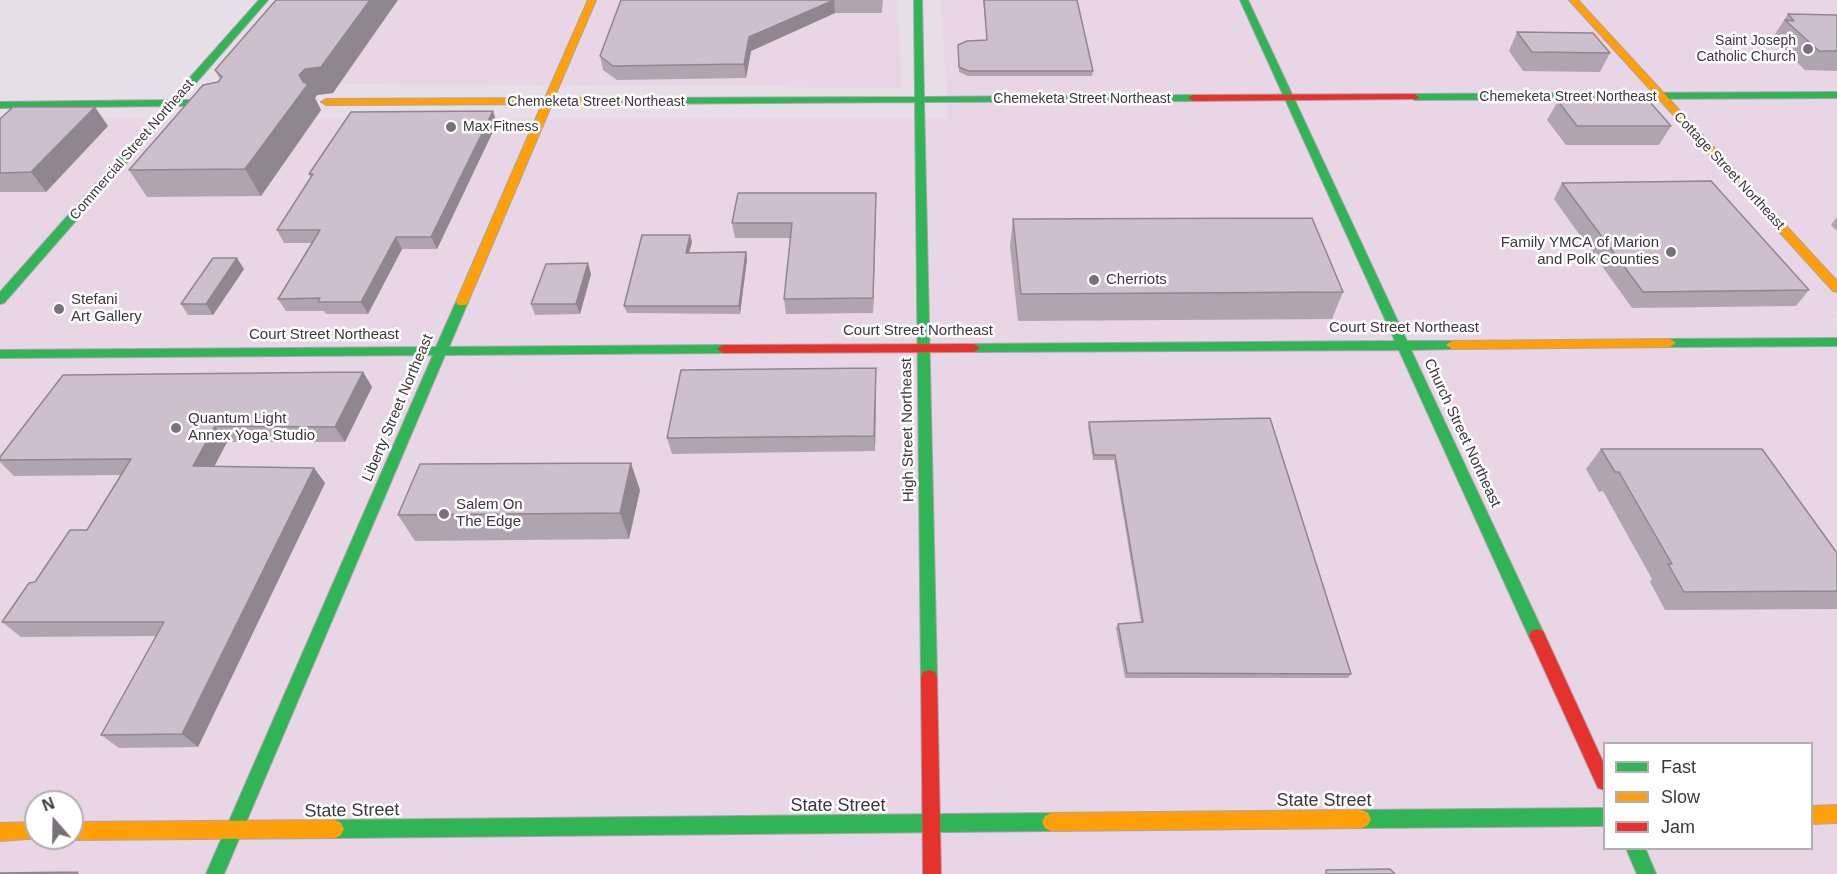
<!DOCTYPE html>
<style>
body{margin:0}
#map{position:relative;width:1837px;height:874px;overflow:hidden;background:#e8dee8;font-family:Arial,sans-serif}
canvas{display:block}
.legend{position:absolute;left:1603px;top:742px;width:210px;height:108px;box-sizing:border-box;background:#fff;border:2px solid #b1afb1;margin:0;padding:8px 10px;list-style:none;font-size:18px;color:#3d363d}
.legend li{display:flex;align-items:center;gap:12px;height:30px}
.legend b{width:30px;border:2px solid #b1afb1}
.north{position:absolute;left:24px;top:790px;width:60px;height:60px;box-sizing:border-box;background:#fff;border:2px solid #b1afb1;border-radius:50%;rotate:340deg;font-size:16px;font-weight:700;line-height:24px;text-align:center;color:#3d363d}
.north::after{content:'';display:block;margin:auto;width:21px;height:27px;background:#797179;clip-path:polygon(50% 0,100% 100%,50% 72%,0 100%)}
</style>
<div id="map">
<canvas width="1837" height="874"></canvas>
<ul class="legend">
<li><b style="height:8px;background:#30b455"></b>Fast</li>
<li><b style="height:8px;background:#ff9f0a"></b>Slow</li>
<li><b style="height:8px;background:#e5322d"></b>Jam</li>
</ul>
<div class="north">N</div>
</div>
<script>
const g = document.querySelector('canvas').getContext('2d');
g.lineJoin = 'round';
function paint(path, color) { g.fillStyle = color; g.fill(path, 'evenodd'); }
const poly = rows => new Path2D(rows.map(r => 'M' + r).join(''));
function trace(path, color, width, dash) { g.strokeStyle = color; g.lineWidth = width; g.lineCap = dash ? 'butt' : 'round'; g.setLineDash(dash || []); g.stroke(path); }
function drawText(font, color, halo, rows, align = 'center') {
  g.font = font + ' Arial,sans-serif'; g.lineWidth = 5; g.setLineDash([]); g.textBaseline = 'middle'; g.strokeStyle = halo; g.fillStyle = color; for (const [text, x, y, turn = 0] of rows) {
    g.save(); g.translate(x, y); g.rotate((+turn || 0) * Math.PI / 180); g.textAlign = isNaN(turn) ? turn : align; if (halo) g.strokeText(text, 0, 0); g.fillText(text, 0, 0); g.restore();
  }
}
const built = poly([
 [292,0,897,0,902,88,225,83],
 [941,0,1837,0,1837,318,1833,318,1837,324,1837,874,0,874,0,119,948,119],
 [1604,744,1812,744,1812,848,1604,848],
 [36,802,72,802,72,838,36,838]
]);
const fast = poly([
 [259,0,268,0,181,100,203,100,206,101,206,105,176,106,4,303,0,304,0,292,165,106,0,108,0,102,170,100,259,0],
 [914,0,922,0,924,97,1193,95,1198,98,1193,101,924,102,937,677,935,682,929,684,923,682,921,677,915,102,618,104,613,101,618,98,915,97,914,0],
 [1240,0,1248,0,1407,341,1452,341,1458,345,1452,349,1411,350,1545,636,1543,641,1537,643,1531,641,1399,350,974,352,968,348,974,344,1395,341,1240,0],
 [1837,92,1837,98,1414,100,1409,97,1414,94,1837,92],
 [462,298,468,302,449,347,723,345,729,349,723,353,445,355,224,874,206,874,433,355,0,358,0,350,436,347,456,302,462,298],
 [1837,338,1837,346,1670,347,1664,343,1670,339,1837,338],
 [1604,808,1604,826,1362,828,1356,825,1353,819,1356,813,1362,810,1604,808],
 [1051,813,1057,816,1060,822,1057,828,1051,831,335,838,329,835,326,829,329,823,335,820,1051,813],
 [1626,848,1645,848,1656,874,1637,874,1626,848]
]);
const slow = poly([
 [588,0,596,0,554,98,618,98,623,101,618,104,552,104,468,302,466,305,458,305,456,302,542,104,326,105,321,102,326,99,545,98,588,0],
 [1569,0,1578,0,1837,281,1837,292,1833,291,1569,0],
 [1670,339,1676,343,1670,347,1452,349,1446,345,1452,341,1670,339],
 [1837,805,1837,823,1812,824,1812,806,1837,805],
 [1362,810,1368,813,1371,819,1368,825,1362,828,1051,831,1045,828,1042,822,1045,816,1051,813,1362,810],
 [335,820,341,823,344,829,341,835,335,838,72,840,67,838,72,838,72,822,335,820],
 [36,822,36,838,41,838,0,841,0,823,36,822]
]);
const jam = poly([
 [1414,94,1419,97,1417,99,1193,101,1188,98,1193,95,1414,94],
 [974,344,980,348,974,352,723,353,717,349,723,345,974,344],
 [1537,629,1543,631,1604,764,1604,790,1598,788,1529,636,1531,631,1537,629],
 [929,670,935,672,937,677,941,874,923,874,921,677,923,672,929,670]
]);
const wall = poly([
 [621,0,883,0,882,13,835,13,751,51,746,78,617,80,603,70,600,56],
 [983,0,1077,0,1093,71,1092,76,968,76,959,72,958,45,987,40],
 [1788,14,1837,15,1837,71,1805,70,1772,39],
 [1517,32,1610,53,1600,72,1523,71,1509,51],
 [215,70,333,93,317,95,315,98,321,110,261,196,147,197,129,170,218,82,220,79],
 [1558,101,1671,126,1659,145,1566,145,1547,120],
 [0,119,108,126,46,192,0,192],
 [497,123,437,249,402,249,368,314,326,314,324,311,286,311,278,299,313,243,284,243,277,230,311,178,309,174],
 [1562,183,1809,290,1796,306,1632,308,1554,199],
 [876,208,873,313,786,314,784,299,790,238,735,238,732,223],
 [1837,217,1837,231,1831,225],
 [1013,219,1343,292,1332,319,1018,321,1010,246],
 [692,242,689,253,746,252,747,259,740,314,627,313,624,306],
 [244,269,213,315,188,315,181,304],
 [591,274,580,314,535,315,531,304],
 [876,368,876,383,875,451,672,454,667,438],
 [363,372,372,387,345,442,227,442,214,467,314,468,325,483,198,747,119,748,101,735,156,636,21,637,2,622,35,582,87,530,121,475,14,476,0,462,0,457],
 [1089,422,1351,674,1348,678,1125,678,1116,628,1118,624,1141,622,1114,460,1093,460,1088,427],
 [1601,449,1837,553,1837,609,1665,610,1650,582,1652,579,1603,491,1599,492,1586,469],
 [640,490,629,539,415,541,398,515]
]);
const shadedWall = poly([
 [370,0,398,0,333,93,317,95,315,98,321,110,261,196,245,169,299,75],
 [834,0,835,13,751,51,746,78,744,64,749,37],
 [95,107,108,126,46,192,31,172],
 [493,111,497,123,437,249,431,237],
 [876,193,876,208,873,313,873,298],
 [690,235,692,242,687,260,686,253],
 [396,237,402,249,368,314,361,302],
 [746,252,747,259,740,314,739,306],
 [237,258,244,269,213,315,206,304],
 [588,263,591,274,580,314,576,304],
 [876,368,876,383,875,451,874,436],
 [363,372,372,387,345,442,335,427],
 [215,426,227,442,206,482,193,466],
 [631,463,640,490,629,539,620,513],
 [314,468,325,483,198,747,182,734]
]);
const building = poly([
 [276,0,370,0,321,67,305,69,299,75,303,82,308,84,245,169,129,170,203,85,218,82,222,77,215,70,276,0],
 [621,0,834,0,749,37,744,64,613,66,600,56,621,0],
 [984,0,1077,0,1093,71,968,71,959,67,958,45,967,41,987,40,984,0],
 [1788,14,1837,15,1837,51,1819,51,1785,20,1794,21,1788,14],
 [1517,32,1593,33,1610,53,1532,52,1517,32],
 [1558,101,1649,101,1671,126,1577,126,1558,101],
 [13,107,95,107,31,172,0,173,0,119,13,107],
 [493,111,431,237,396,237,361,302,318,302,320,298,278,299,320,230,277,230,313,174,309,174,351,112,493,111],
 [1711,181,1809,290,1643,292,1562,183,1711,181],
 [738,193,876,193,873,298,784,299,792,223,732,223,738,193],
 [1312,218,1343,292,1021,294,1013,219,1312,218],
 [642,235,690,235,686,253,746,252,739,306,624,306,642,235],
 [213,258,237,258,206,304,181,304,213,258],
 [588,263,576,304,531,304,546,264,588,263],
 [876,368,874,436,667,438,681,370,876,368],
 [363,372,335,427,215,426,193,466,314,468,182,734,101,735,164,622,2,622,29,583,35,582,70,530,87,530,131,459,0,460,0,457,63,375,363,372],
 [1270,418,1351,674,1127,673,1118,624,1143,622,1115,455,1094,455,1089,422,1270,418],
 [1601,449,1762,449,1837,553,1837,591,1684,592,1668,564,1672,564,1619,472,1615,472,1601,449],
 [631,463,620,513,398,515,420,464,631,463],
 [1390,869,1395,874,1326,874,1326,870,1390,869],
 [78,872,77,874,0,874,0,873,78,872]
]);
const markers = [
 [1808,49,6,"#797179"],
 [451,127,6,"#797179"],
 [1671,252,6,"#797179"],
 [1094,280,6,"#797179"],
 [59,309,6,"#797179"],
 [176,428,6,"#797179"],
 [444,514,6,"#797179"]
];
const farPoinames = [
 ["Saint Joseph",1796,41],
 ["Catholic Church",1796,57],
 ["Max Fitness",463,127,"left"]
];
const farStreetnames = [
 ["Chemeketa Street Northeast",1568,97],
 ["Chemeketa Street Northeast",1082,99],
 ["Chemeketa Street Northeast",596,102],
 ["Commercial Street Northeast",132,150,-49],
 ["Cottage Street Northeast",1729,171,47]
];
const poiNames = [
 ["Family YMCA of Marion",1659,243,"right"],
 ["and Polk Counties",1659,260,"right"],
 ["Cherriots",1106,280],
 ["Stefani",71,300],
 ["Art Gallery",71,317],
 ["Quantum Light",188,419],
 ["Annex Yoga Studio",188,436],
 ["Salem On",456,505],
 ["The Edge",456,522]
];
const streetNames = [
 ["Court Street Northeast",1404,328],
 ["Court Street Northeast",918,331],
 ["Court Street Northeast",324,335],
 ["Liberty Street Northeast",398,408,-67],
 ["High Street Northeast",908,430,-91],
 ["Church Street Northeast",1462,433,65]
];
const nearStreetnames = [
 ["State Street",1324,801],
 ["State Street",838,806],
 ["State Street",352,811,-1]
];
paint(built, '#e8d6e7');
trace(fast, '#aaa3aa', 2);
trace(slow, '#aaa3aa', 2);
trace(jam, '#aaa3aa', 2);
paint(fast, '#30b455');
paint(slow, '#ff9f0a');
paint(jam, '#e5322d');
paint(wall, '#b1a4b1');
paint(shadedWall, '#908690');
paint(building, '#cebfce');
trace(building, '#908690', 1.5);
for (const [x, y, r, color] of markers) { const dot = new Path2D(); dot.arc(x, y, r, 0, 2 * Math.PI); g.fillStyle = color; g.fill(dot); trace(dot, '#fff', 2); }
drawText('14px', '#3d363d', '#fff', farPoinames, 'right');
drawText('14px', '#3d363d', '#fff', farStreetnames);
drawText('15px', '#3d363d', '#fff', poiNames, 'left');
drawText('15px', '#3d363d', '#fff', streetNames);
drawText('18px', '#3d363d', '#fff', nearStreetnames);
</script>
